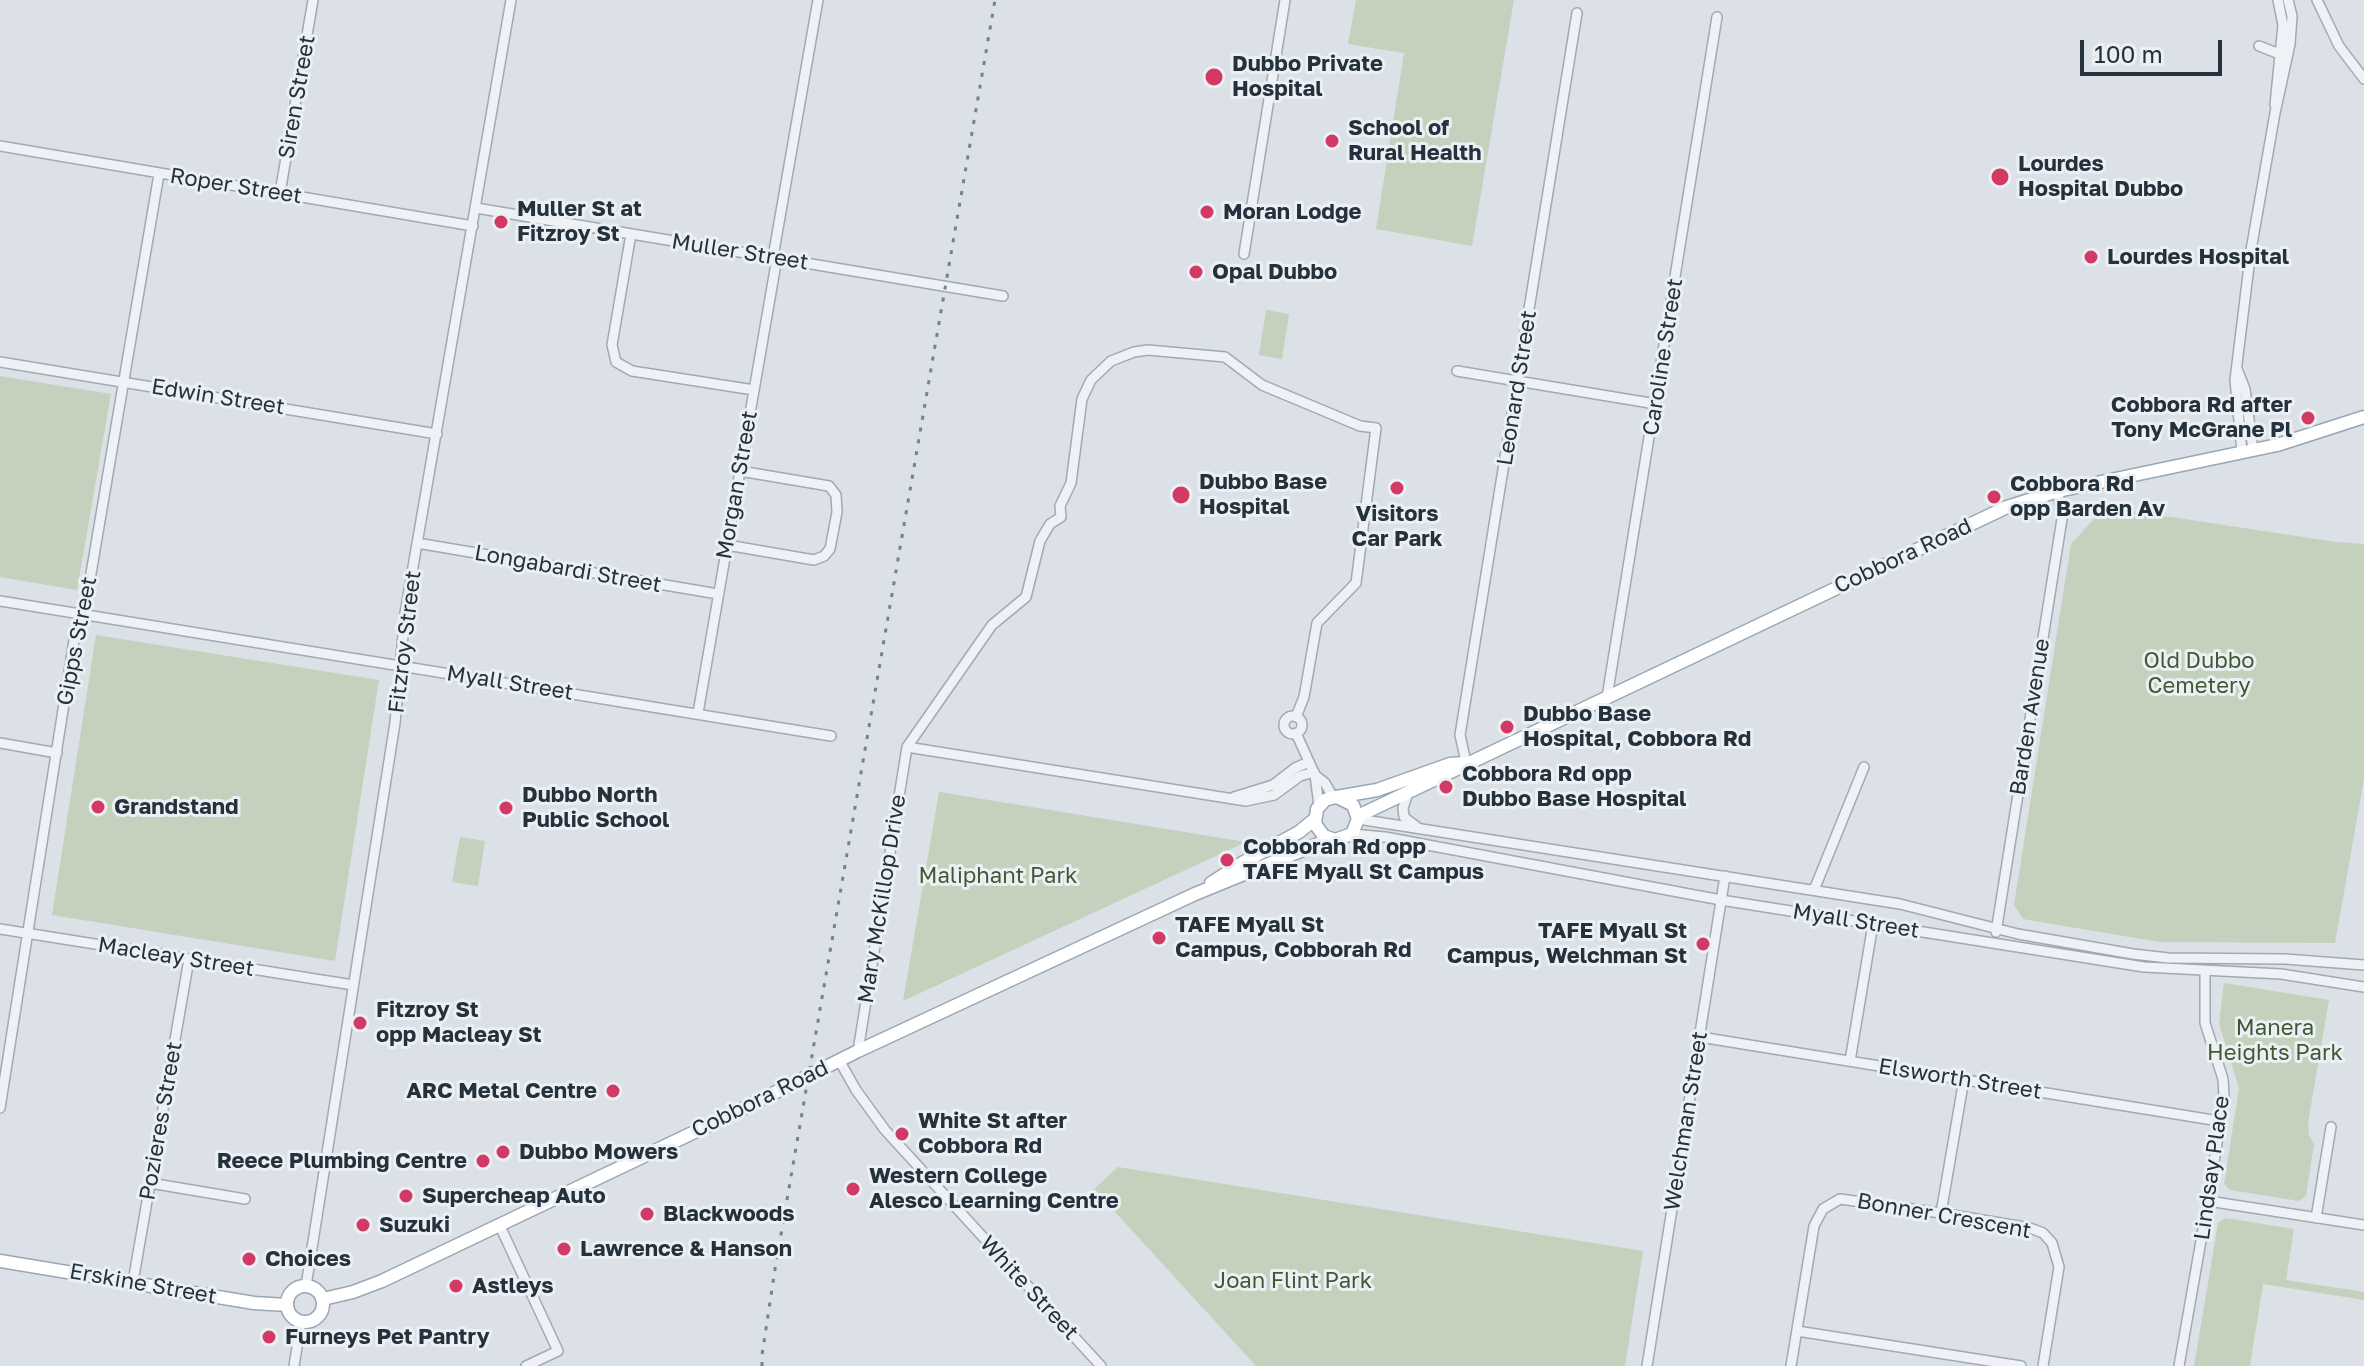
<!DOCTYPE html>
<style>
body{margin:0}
#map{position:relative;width:2364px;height:1366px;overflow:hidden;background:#dbe1e7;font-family:"Golos Text",sans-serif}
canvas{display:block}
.scale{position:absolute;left:2080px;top:40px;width:142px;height:36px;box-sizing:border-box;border:4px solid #25313d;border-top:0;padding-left:10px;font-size:24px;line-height:28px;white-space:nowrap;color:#25313d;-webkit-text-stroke:6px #ebf0f4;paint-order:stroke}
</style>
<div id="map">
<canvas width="2364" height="1366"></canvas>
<div class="scale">100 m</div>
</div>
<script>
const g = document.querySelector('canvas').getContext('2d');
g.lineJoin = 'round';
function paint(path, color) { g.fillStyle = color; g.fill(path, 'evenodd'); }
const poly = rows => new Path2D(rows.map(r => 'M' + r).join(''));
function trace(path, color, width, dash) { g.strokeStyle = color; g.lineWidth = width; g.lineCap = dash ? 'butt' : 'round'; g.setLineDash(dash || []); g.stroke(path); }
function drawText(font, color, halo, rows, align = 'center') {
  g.font = font + ' "Golos Text",sans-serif'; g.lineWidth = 6; g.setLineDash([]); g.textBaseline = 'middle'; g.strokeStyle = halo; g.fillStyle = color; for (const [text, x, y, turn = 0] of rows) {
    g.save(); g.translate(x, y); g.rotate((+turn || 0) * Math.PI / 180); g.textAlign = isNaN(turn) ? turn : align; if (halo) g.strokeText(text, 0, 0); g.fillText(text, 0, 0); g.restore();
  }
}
const green = poly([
 [1356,0,1514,0,1472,246,1376,229,1404,53,1348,44],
 [1266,310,1289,314,1282,359,1259,355],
 [0,376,111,394,77,590,0,577],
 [2105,507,2336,542,2364,544,2364,779,2335,943,2159,942,2023,919,2014,905,2071,544],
 [96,635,379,680,335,961,52,915],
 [939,792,940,792,1246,842,903,1001],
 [460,837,485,841,478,886,452,882],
 [2224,983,2329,1000,2308,1123,2309,1135,2314,1144,2306,1196,2299,1201,2230,1190,2224,1184,2239,1088,2219,1024],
 [1118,1167,1643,1251,1625,1366,1256,1366,1094,1189],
 [2225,1218,2294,1229,2286,1280,2364,1292,2364,1300,2263,1284,2250,1366,2194,1366,2218,1223]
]);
const minor = poly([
 [2317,0,2339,46,2364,79],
 [2259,46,2282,55],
 [2275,105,2283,25,2278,0],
 [0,146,473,226],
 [280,193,313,0],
 [476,208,1003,296],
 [631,234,612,345,616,362,632,371,754,390],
 [1244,254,1285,0],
 [773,257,818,0],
 [0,362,437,434],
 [2237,369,2245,389,2253,450],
 [1457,371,1656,404],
 [2242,452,2235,380,2251,250,2275,113,2290,44,2292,16,2288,0],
 [417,543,718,594],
 [727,545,814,560,824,556,830,549,837,512,836,495,829,486,740,471],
 [0,601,831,736],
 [1607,697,1717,17],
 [698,713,777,258],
 '1284 725a9 9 0 1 1 18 0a9 9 0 1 1-18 0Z',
 [1296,733,1315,775,1319,806],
 [0,743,57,753],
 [907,747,1246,801,1274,795,1300,776,1314,772],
 [1466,762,1460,735,1577,13],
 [1315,775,1325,783,1333,797],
 [1409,790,1403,808,1404,817,1417,827],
 [1234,797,1273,785,1295,768,1309,762],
 [1358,819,1900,904,2018,934,2133,954,2168,958,2285,959,2364,965],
 [1352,834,1385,837,1721,900,2144,967,2281,974,2364,987],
 [1814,890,1864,767],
 [0,929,353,985],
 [1996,932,2062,519,2058,491],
 [1700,1037,2219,1121],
 [858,1051,907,747,992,625,1026,597,1040,541,1050,524,1061,517,1060,506,1071,483,1082,399,1091,380,1111,361,1134,352,1148,350,1225,357,1262,385,1360,426,1376,428,1356,583,1317,623,1304,697,1296,717],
 [839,1060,856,1090,885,1130,1101,1366],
 [1850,1061,1873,924],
 [0,1108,76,628,87,597,159,174],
 [150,1183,245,1199],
 [2208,1201,2364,1225],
 [1941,1213,1964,1079],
 [2316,1218,2331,1127],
 [499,1224,558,1351,526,1366],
 [133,1282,189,959],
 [306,1286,395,723,405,613,511,0],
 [1797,1331,2021,1366],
 [294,1366,301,1322],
 [1647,1366,1725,876],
 [1791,1366,1814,1226,1823,1209,1840,1199,1941,1213,2030,1228,2043,1233,2052,1243,2059,1267,2043,1366],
 [2179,1366,2208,1201,2224,1097,2223,1079,2205,1023,2205,971]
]);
const major = poly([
 [1337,797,1353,805,1358,819,1352,834,1335,840,1324,836,1315,824,1317,809,1325,800,1331,798,1377,790,1450,764,1463,763],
 [1358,816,2007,507,2058,491,2277,445,2364,417],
 [1211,883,1242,863,1299,832,1315,819],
 [0,1261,254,1303,287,1305],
 '287 1304a18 18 0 1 1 36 0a18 18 0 1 1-36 0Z',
 [323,1299,353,1292,382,1281,728,1116,858,1051,1195,894,1330,839]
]);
const rail = poly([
 [762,1366,762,1355,775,1269,995,0]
]);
const markers = [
 [1214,77,10,"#d33965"],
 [1332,141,8,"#d33965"],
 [2000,177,10,"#d33965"],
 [1207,212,8,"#d33965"],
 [501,222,8,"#d33965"],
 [2091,257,8,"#d33965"],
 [1196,272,8,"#d33965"],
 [2308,418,8,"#d33965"],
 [1397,488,8,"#d33965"],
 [1181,495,10,"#d33965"],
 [1994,497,8,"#d33965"],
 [1507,727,8,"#d33965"],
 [1446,787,8,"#d33965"],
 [98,807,8,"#d33965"],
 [506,808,8,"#d33965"],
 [1227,860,8,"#d33965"],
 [1159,938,8,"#d33965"],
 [1703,944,8,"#d33965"],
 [360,1023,8,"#d33965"],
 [613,1091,8,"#d33965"],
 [902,1134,8,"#d33965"],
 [503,1152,8,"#d33965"],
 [483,1161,8,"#d33965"],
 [853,1189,8,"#d33965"],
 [406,1196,8,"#d33965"],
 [647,1214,8,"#d33965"],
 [363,1225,8,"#d33965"],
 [564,1249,8,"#d33965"],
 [249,1259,8,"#d33965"],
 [456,1286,8,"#d33965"],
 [269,1337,8,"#d33965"]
];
const poiNames = [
 ["Dubbo Private",1232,64],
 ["Hospital",1232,89],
 ["School of",1348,128],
 ["Rural Health",1348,153],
 ["Lourdes",2018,164],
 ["Hospital Dubbo",2018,189],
 ["Muller St at",517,209],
 ["Fitzroy St",517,234],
 ["Moran Lodge",1223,212],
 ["Lourdes Hospital",2107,257],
 ["Opal Dubbo",1212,272],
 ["Cobbora Rd after",2292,405,"right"],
 ["Tony McGrane Pl",2292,430,"right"],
 ["Dubbo Base",1199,482],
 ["Hospital",1199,507],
 ["Cobbora Rd",2010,484],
 ["opp Barden Av",2010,509],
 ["Visitors",1397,514,"center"],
 ["Car Park",1397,539,"center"],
 ["Dubbo Base",1523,714],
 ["Hospital, Cobbora Rd",1523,739],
 ["Cobbora Rd opp",1462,774],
 ["Dubbo Base Hospital",1462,799],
 ["Dubbo North",522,795],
 ["Public School",522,820],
 ["Grandstand",114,807],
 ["Cobborah Rd opp",1243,847],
 ["TAFE Myall St Campus",1243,872],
 ["TAFE Myall St",1175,925],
 ["Campus, Cobborah Rd",1175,950],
 ["TAFE Myall St",1687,931,"right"],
 ["Campus, Welchman St",1687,956,"right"],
 ["Fitzroy St",376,1010],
 ["opp Macleay St",376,1035],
 ["ARC Metal Centre",597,1091,"right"],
 ["White St after",918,1121],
 ["Cobbora Rd",918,1146],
 ["Dubbo Mowers",519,1152],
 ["Reece Plumbing Centre",467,1161,"right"],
 ["Western College",869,1176],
 ["Alesco Learning Centre",869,1201],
 ["Supercheap Auto",422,1196],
 ["Blackwoods",663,1214],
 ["Suzuki",379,1225],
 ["Lawrence & Hanson",580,1249],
 ["Choices",265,1259],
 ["Astleys",472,1286],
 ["Furneys Pet Pantry",285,1337]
];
const streetNames = [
 ["Siren Street",297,97,-80],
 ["Roper Street",236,186,9],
 ["Muller Street",740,252,9],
 ["Caroline Street",1663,357,-81],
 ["Leonard Street",1517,388,-81],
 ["Edwin Street",218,397,9],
 ["Morgan Street",737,485,-80],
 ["Cobbora Road",1903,556,-25],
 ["Longabardi Street",568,569,10],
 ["Gipps Street",77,641,-79],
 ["Fitzroy Street",405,642,-83],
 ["Myall Street",510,683,9],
 ["Barden Avenue",2030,717,-81],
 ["Mary McKillop Drive",882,899,-81],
 ["Myall Street",1856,921,9],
 ["Macleay Street",176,957,9],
 ["Elsworth Street",1960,1079,9],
 ["Cobbora Road",760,1099,-26],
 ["Pozieres Street",161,1121,-80],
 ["Welchman Street",1686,1121,-81],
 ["Lindsay Place",2212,1168,-82],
 ["Bonner Crescent",1944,1216,10],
 ["Erskine Street",143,1284,10],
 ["White Street",1029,1288,47]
];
const parkNames = [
 ["Old Dubbo",2199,661],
 ["Cemetery",2199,686],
 ["Maliphant Park",998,876],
 ["Manera",2275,1028],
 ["Heights Park",2275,1053],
 ["Joan Flint Park",1293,1281]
];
paint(green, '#c4d1bc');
trace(minor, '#a1a9b1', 12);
trace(major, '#9aa7b3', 15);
trace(minor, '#eef1f5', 9);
trace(major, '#fff', 12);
trace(rail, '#748391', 3, [4, 8]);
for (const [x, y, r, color] of markers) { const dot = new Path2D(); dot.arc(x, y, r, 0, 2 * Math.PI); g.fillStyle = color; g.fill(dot); trace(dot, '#ebf0f4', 3); }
drawText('bold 22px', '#25313d', '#ebf0f4', poiNames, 'left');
drawText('22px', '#25313d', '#ebf0f4', streetNames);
drawText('22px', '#3f5932', '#ebf0f4', parkNames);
</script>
